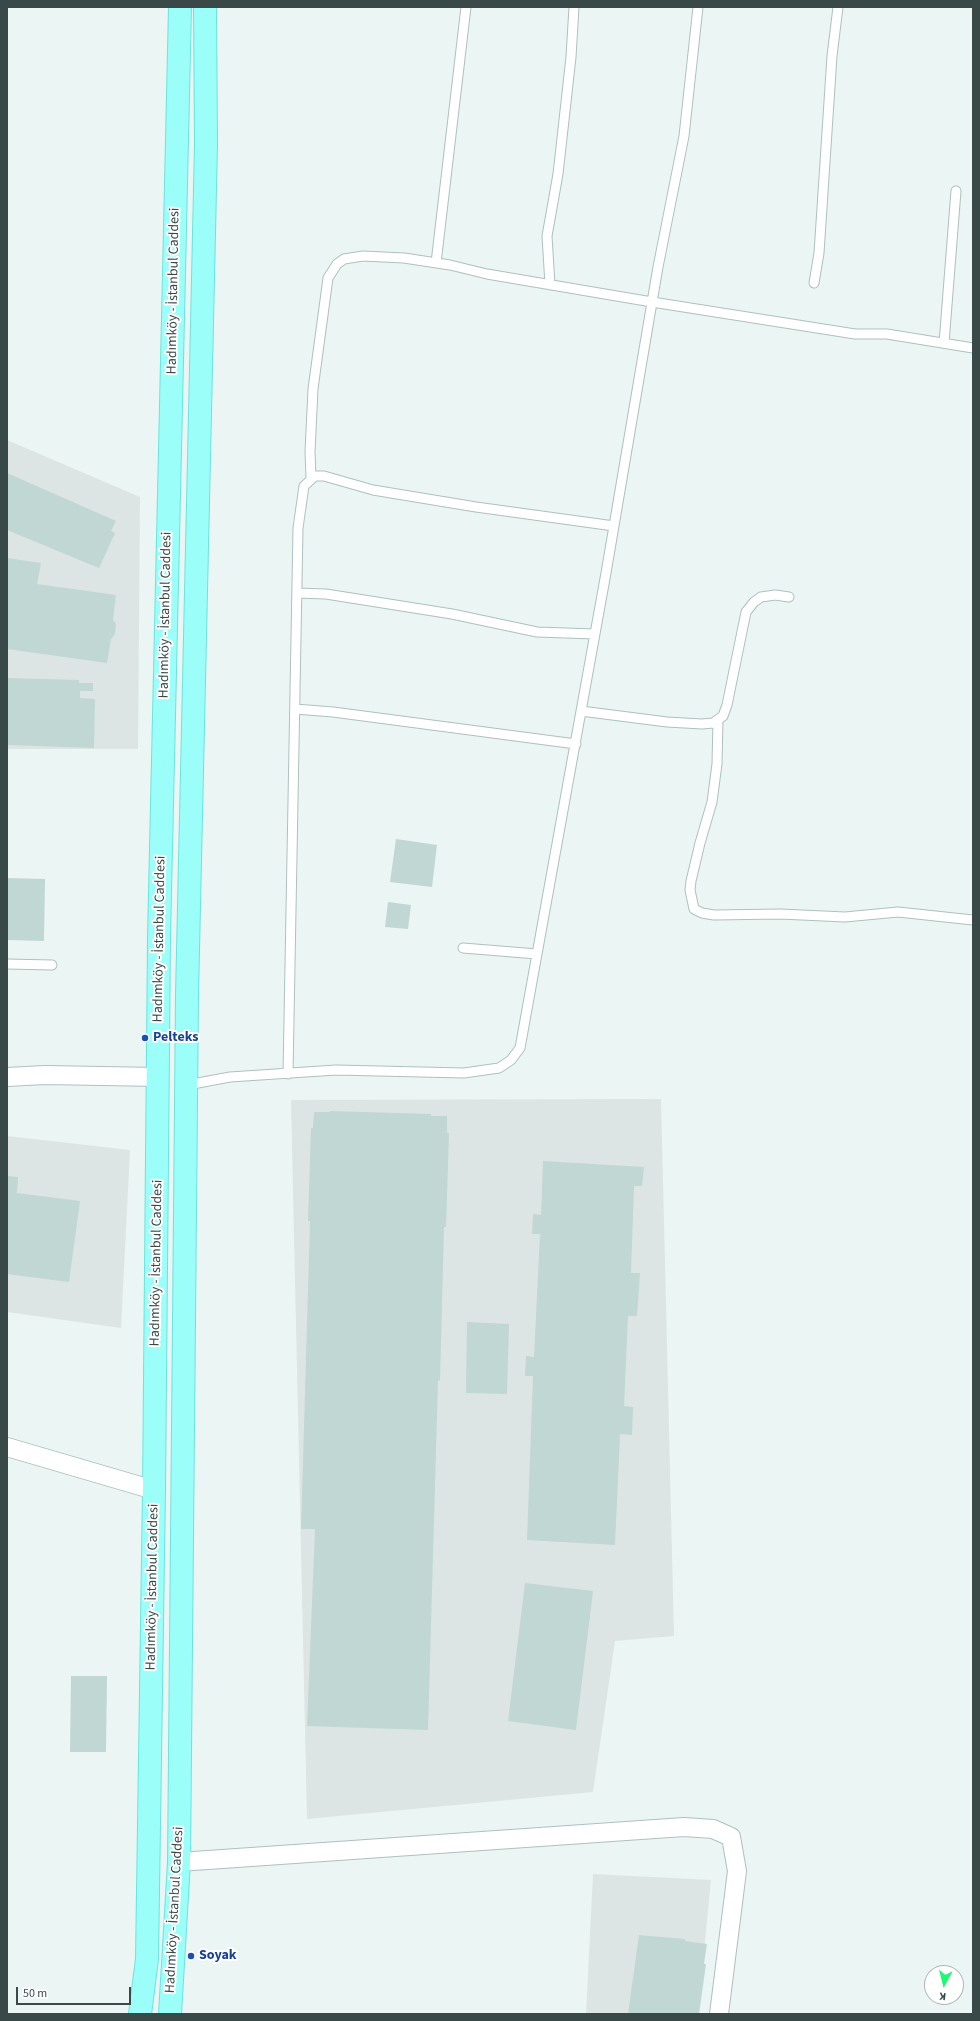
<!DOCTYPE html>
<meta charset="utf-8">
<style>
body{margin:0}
#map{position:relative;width:980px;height:2021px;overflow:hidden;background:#ebf5f4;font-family:"Source Sans 3",sans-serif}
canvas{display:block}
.frame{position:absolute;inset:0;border:8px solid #384947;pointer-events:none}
.north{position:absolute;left:924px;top:1965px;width:40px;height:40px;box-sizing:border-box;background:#fff;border:1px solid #afb6b5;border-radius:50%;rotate:187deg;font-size:11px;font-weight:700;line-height:16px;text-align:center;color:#384947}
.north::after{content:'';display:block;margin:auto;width:14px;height:18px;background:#1ef974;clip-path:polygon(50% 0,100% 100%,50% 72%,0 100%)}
.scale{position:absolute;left:16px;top:1987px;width:115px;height:18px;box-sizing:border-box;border:2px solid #384947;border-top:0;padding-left:5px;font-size:12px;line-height:14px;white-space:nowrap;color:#384947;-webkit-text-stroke:3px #fff;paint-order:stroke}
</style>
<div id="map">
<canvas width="980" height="2021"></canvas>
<div class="frame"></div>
<div class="north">K</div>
<div class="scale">50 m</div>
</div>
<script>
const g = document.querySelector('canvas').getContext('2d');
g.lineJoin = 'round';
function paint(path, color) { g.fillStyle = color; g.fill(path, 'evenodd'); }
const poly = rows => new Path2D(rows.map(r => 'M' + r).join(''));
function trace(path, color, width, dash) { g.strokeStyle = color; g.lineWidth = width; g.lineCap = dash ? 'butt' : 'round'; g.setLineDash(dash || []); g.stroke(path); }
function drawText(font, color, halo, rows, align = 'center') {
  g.font = font + ' "Source Sans 3",sans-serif'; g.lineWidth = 4; g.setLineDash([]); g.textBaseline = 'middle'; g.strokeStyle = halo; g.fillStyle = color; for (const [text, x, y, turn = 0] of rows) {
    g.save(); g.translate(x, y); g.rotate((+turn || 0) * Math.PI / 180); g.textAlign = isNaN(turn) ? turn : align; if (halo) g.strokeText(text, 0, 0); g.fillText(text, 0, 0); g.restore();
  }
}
const industrial = poly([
 [7,440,140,497,138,749,7,749],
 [661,1099,674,1636,615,1641,593,1792,307,1819,291,1100],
 [7,1136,130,1150,121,1328,7,1312],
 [593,1874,711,1880,698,2014,586,2014]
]);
const building = poly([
 [7,473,116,521,111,531,115,533,99,568,7,530],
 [7,558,41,563,37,584,116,595,113,620,116,624,115,634,111,639,107,663,7,649],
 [7,678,79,680,79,683,93,683,93,691,80,691,80,698,95,699,94,748,7,745],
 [396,839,437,845,432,887,390,882],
 [7,878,45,879,44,941,7,940],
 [388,902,411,905,408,929,385,927],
 [330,1111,431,1114,431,1116,447,1116,447,1133,449,1133,446,1227,444,1227,440,1381,438,1380,428,1730,307,1726,315,1529,301,1529,310,1221,308,1221,311,1128,313,1128,314,1112,330,1112],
 [543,1161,644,1167,642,1186,634,1186,631,1273,640,1273,637,1316,628,1316,624,1406,633,1407,632,1435,620,1434,615,1545,527,1540,533,1376,525,1376,526,1356,534,1357,540,1234,532,1234,533,1214,541,1215],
 [7,1176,18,1177,17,1193,80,1201,69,1282,7,1274],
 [467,1322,509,1324,507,1394,466,1393],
 [525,1583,593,1591,576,1730,508,1721],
 [71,1676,107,1676,106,1752,70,1752],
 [639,1935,685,1939,685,1941,707,1944,704,1964,706,1964,699,2014,628,2014]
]);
const lane = poly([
 [436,263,466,7],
 [814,283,819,253,832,56,838,7],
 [550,285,547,236,558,174,571,57,574,7],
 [944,343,956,191],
 [311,478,310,452,313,389,328,278,337,264,344,259,363,256,404,258,450,265,487,274,652,302,855,334,887,334,973,348],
 [297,593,326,594,452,614,537,632,595,634],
 [295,709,333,712,576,744],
 [581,711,667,722,702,724,713,723,723,716,727,705,746,612,754,602,761,597,775,595,789,597],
 [718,720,717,764,712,802,700,843,691,881,690,890,694,909,702,913,714,915,780,914,845,917,898,912,973,920],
 [463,948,537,954],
 [7,964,52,965],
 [288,1074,298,528,304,486,315,476,324,476,373,490,476,507,614,526],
 [187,1085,230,1077,336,1070,464,1073,499,1068,511,1060,520,1048,606,573,658,267,684,136,698,7]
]);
const street = poly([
 [7,1077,45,1075,159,1077],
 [7,1447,154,1490],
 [179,1862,684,1827,713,1829,731,1837,737,1871,719,2014]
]);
const primary = poly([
 [140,2014,147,1959,154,1490,159,937,180,7],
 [170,2014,179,1862,187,995,206,144,205,7]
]);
const markers = [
 [145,1038,4,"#1a4fb4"],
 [191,1956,4,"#1a4fb4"]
];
const streetNames = [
 ["Hadımköy - İstanbul Caddesi",174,291,-89],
 ["Hadımköy - İstanbul Caddesi",166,615,-89],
 ["Hadımköy - İstanbul Caddesi",160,939,-89],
 ["Hadımköy - İstanbul Caddesi",157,1263,-89],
 ["Hadımköy - İstanbul Caddesi",153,1587,-89],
 ["Hadımköy - İstanbul Caddesi",175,1910,-87]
];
const transitNames = [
 ["Pelteks",153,1038],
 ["Soyak",199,1956]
];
paint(industrial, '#dce5e3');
paint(building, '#c0d7d3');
trace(lane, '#adc1bf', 11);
trace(street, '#adc1bf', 20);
trace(primary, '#6ae4dd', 24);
trace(lane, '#fff', 9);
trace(street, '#fff', 18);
trace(primary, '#9bfef9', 22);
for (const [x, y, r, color] of markers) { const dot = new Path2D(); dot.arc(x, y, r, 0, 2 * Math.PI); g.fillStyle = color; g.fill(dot); trace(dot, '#fff', 1.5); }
drawText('14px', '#384947', '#fff', streetNames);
drawText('bold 14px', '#164399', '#fff', transitNames, 'left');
</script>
